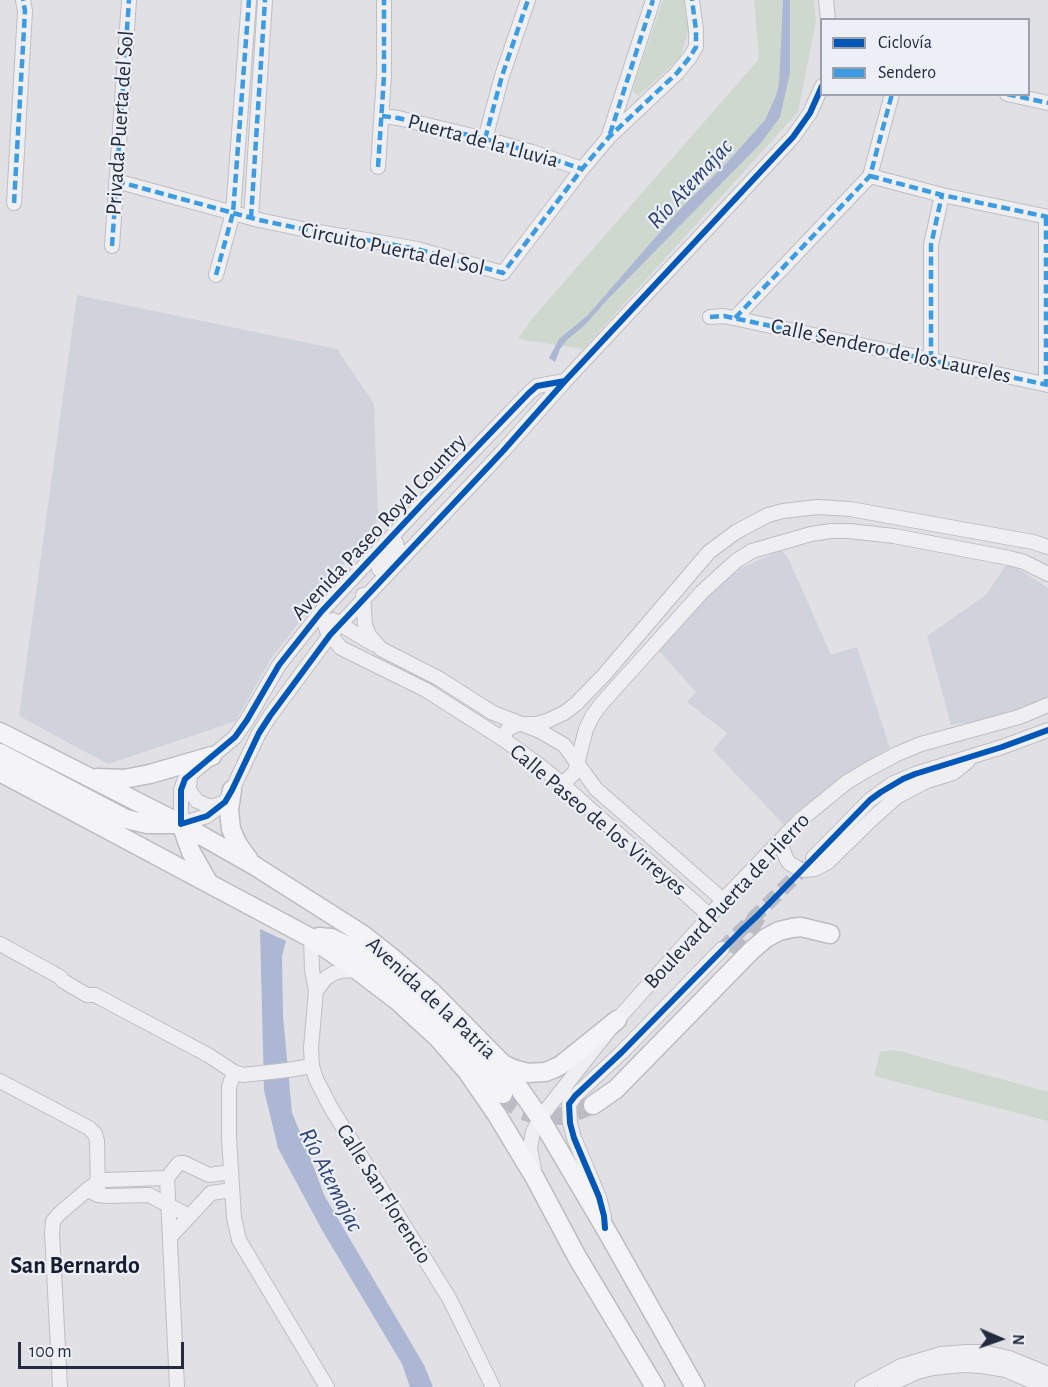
<!DOCTYPE html>
<meta charset="utf-8">
<style>
body{margin:0}
#map{position:relative;width:1048px;height:1387px;overflow:hidden;background:#e0e0e5;font-family:"Alegreya Sans",sans-serif}
canvas{display:block}
.legend{position:absolute;left:820px;top:18px;width:210px;height:78px;box-sizing:border-box;background:#eceff6;border:2px solid #9ca1ad;margin:0;padding:8px 10px;list-style:none;font-size:18px;color:#252b3f}
.legend li{display:flex;align-items:center;gap:12px;height:30px}
.legend b{width:30px;border:2px solid #9ca1ad}
.north{position:absolute;left:970px;top:1309px;width:60px;height:60px;-webkit-text-stroke:4px #eceff6;paint-order:stroke;rotate:92deg;font-size:16px;font-weight:700;line-height:24px;text-align:center;color:#252b3f}
.north::after{content:'';display:block;margin:auto;width:21px;height:27px;background:#252b3f;clip-path:polygon(50% 0,100% 100%,50% 72%,0 100%)}
.scale{position:absolute;left:18px;top:1342px;width:166px;height:27px;box-sizing:border-box;border:3px solid #252b3f;border-top:0;padding-left:8px;font-size:18px;line-height:21px;white-space:nowrap;color:#252b3f;-webkit-text-stroke:4px #eceff6;paint-order:stroke}
</style>
<div id="map">
<canvas width="1048" height="1387"></canvas>
<ul class="legend">
<li><b style="height:8px;background:#0057b8"></b>Ciclovía</li>
<li><b style="height:8px;background:#3c9ce3"></b>Sendero</li>
</ul>
<div class="north">N</div>
<div class="scale">100 m</div>
</div>
<script>
const g = document.querySelector('canvas').getContext('2d');
g.lineJoin = 'round';
function paint(path, color) { g.fillStyle = color; g.fill(path, 'evenodd'); }
const poly = rows => new Path2D(rows.map(r => 'M' + r).join(''));
function trace(path, color, width, dash) { g.strokeStyle = color; g.lineWidth = width; g.lineCap = dash ? 'butt' : 'round'; g.setLineDash(dash || []); g.stroke(path); }
function drawText(font, color, halo, rows, align = 'center') {
  g.font = font + ' "Alegreya Sans",sans-serif'; g.lineWidth = 4.5; g.setLineDash([]); g.textBaseline = 'middle'; g.strokeStyle = halo; g.fillStyle = color; for (const [text, x, y, turn = 0] of rows) {
    g.save(); g.translate(x, y); g.rotate((+turn || 0) * Math.PI / 180); g.textAlign = isNaN(turn) ? turn : align; if (halo) g.strokeText(text, 0, 0); g.fillText(text, 0, 0); g.restore();
  }
}
const built = poly([
 [77,295,337,349,374,404,378,520,270,660,236,721,108,764,19,716],
 [782,550,789,560,831,655,857,647,890,748,841,778,794,814,784,825,713,750,727,733,687,702,696,692,658,650,694,608,724,581,743,567],
 [1008,562,1048,588,1048,700,1019,716,951,725,927,636,986,595]
]);
const green = poly([
 [663,0,685,0,690,21,688,32,680,58,638,96,632,90],
 [754,0,814,0,816,21,798,112,583,349,518,339,531,320,759,59],
 [892,1050,903,1052,1048,1092,1048,1121,874,1076,880,1052]
]);
const water = poly([
 [783,0,790,0,790,73,780,117,761,143,606,301,586,324,567,340,560,349,555,362,549,358,559,339,588,315,681,208,723,167,765,120,776,96,779,84],
 [260,929,286,941,282,956,283,1016,292,1113,309,1154,324,1195,424,1365,433,1387,410,1387,402,1364,322,1230,278,1148,264,1090]
]);
const minorTunnel = poly([
 [722,949,808,864]
]);
const majorTunnel = poly([
 [732,953,747,933,758,915],
 [503,1094,515,1106,522,1111,540,1116,566,1116,593,1105]
]);
const minor = poly([
 [826,0,828,20],
 [1007,94,1048,103],
 [382,116,398,118,485,139,532,152,582,169],
 [609,135,653,0],
 [485,139,502,76,528,0],
 [378,167,384,76,384,0],
 [870,176,942,195,1048,217],
 [116,181,259,220,312,231,378,242,417,249,503,273,582,169,609,137,677,73,690,57,696,47,696,30,692,0],
 [14,203,25,11,23,0],
 [1046,217,1046,384],
 [251,218,265,0],
 [112,246,129,0],
 [216,275,233,213,249,0],
 [710,317,724,316,1048,385],
 [735,318,870,176,892,94],
 [931,360,931,245,942,195],
 [565,381,537,386,529,393,424,502,321,612,279,665,247,720,235,737,185,779,181,790,181,824,207,816,225,802,232,790,259,733,270,716,330,635,503,451,565,381,793,137,810,113,822,86],
 [379,569,395,552,397,547,396,543,392,536],
 [363,595,365,625,369,635,381,649,438,678,493,713,540,731,564,745,596,789,723,900],
 [321,612,327,631,341,648,426,690,503,739,539,765,561,783,710,916],
 [333,620,373,644],
 [503,739,507,730,511,727,519,724,537,724,547,721,564,713,576,704,604,675,709,552,736,532,768,515,783,511,818,507,850,509,1033,542,1048,547],
 [190,775,189,788,191,793,197,801,208,806,214,806,223,803],
 [561,783,568,779,575,772,586,729,593,715,602,703,702,592,736,561,752,551,811,534,831,531,849,531,894,536,1009,558,1024,562,1048,574],
 [787,833,783,842,782,848,786,858,789,863,799,869,804,870,815,869,828,862,874,817,898,796,927,781,953,773,968,761],
 [813,858,870,800,892,784,915,774,1002,747,1048,730],
 [311,938,312,970,316,991,311,1048,312,1066,316,1079,331,1108,449,1298,493,1387],
 [0,944,60,977,63,981,87,995,95,995,208,1055,234,1072,243,1075,288,1070,312,1066],
 [316,991,326,978,334,973,341,971,357,970],
 [234,1072,229,1087,229,1138,234,1218,239,1240,327,1387],
 [0,1081,89,1128,95,1134,97,1141,98,1195],
 [534,1170,530,1148,533,1132,540,1118,617,1020,702,925,723,900,799,821,847,782,867,770,897,754,921,744,1019,717,1048,705],
 [92,1192,98,1195,108,1196,149,1195,189,1216],
 [604,1217,599,1197,574,1138,570,1123,569,1104,575,1096,622,1052,722,949],
 [170,1237,211,1193,232,1190],
 [60,1387,52,1233,53,1221,60,1213,87,1190,98,1182,104,1180,167,1178],
 [177,1387,167,1178,179,1163,184,1163,209,1175,231,1172],
 [862,1387,901,1366,941,1354,967,1352,983,1352,1009,1358,1048,1374],
 [885,1387,917,1372,933,1368,962,1365,982,1366,1006,1370,1045,1387]
]);
const major = poly([
 [0,732,181,824,255,866,362,934,390,956,432,992,500,1061,540,1118,605,1228,695,1387],
 [0,753,126,819,147,824,176,824],
 [0,772,311,938,357,970,399,1002,416,1018,437,1037,466,1070,497,1115,535,1178,577,1257,655,1387],
 [97,778,124,779,150,774,212,756],
 [232,790,229,810,231,829,237,843,249,860],
 [181,824,191,852,208,882],
 [319,937,331,938,352,948,393,976,439,1017,456,1034,487,1072,503,1094],
 [503,1064,513,1069,528,1073,545,1072,553,1069,561,1065,617,1020],
 [593,1105,616,1089,751,951,766,938,779,931,792,928,801,927,830,934]
]);
const quiet = poly([
 [1007,94,1048,103],
 [382,116,398,118,485,139,532,152,582,169],
 [610,134,653,0],
 [485,139,502,76,528,0],
 [378,167,384,76,384,0],
 [870,176,942,195,1048,217],
 [116,181,259,220,312,231,378,242,417,249,503,273,582,169,609,137,677,73,690,57,696,47,696,30,692,0],
 [14,203,25,11,23,0],
 [1046,217,1046,384],
 [251,218,265,0],
 [112,246,129,0],
 [216,275,233,213,249,0],
 [710,317,724,316,1048,385],
 [735,318,870,176,892,94],
 [931,360,931,245,942,195]
]);
const cycleway = poly([
 [565,381,537,386,529,393,424,502,321,612,279,665,247,720,235,737,185,779,181,790,181,824,207,816,225,802,232,790,259,733,270,716,330,635,503,451,565,381,793,137,810,113,822,86],
 [605,1228,604,1216,599,1197,574,1138,570,1123,569,1104,575,1096,622,1052,741,931,758,915,870,800,881,792,903,779,915,774,1002,747,1048,730]
]);
const streetNames = [
 ["Privada Puerta del Sol",120,123,-86],
 ["Puerta de la Lluvia",483,141,15],
 ["Circuito Puerta del Sol",393,249,12],
 ["Calle Sendero de los Laureles",891,351,12],
 ["Avenida Paseo Royal Country",379,527,-47],
 ["Calle Paseo de los Virreyes",598,820,40],
 ["Boulevard Puerta de Hierro",727,901,-47],
 ["Avenida de la Patria",431,998,43],
 ["Calle San Florencio",384,1194,58]
];
const waterNames = [
 ["Río Atemajac",690,184,-47],
 ["Río Atemajac",331,1180,63]
];
const neighbourhoodNames = [
 ["San Bernardo",75,1266]
];
paint(built, '#d0d3dc');
paint(green, '#ced8cf');
paint(water, '#acb7d3');
trace(minorTunnel, '#bbbcc4', 14, [14, 7]);
trace(majorTunnel, '#bbbcc4', 18, [18, 9]);
trace(minor, '#bebec3', 16);
trace(major, '#bbbdc3', 21);
trace(minor, '#efeff2', 14);
trace(major, '#f4f4f6', 18);
trace(quiet, '#3c9ce3', 4.5, [9, 4.5]);
trace(cycleway, '#0057b8', 6);
drawText('22px', '#252b3f', '#eceff6', streetNames);
drawText('italic 24px', '#2d4176', '#eceff6', waterNames);
drawText('bold 24px', '#181c30', '#eceff6', neighbourhoodNames);
</script>
